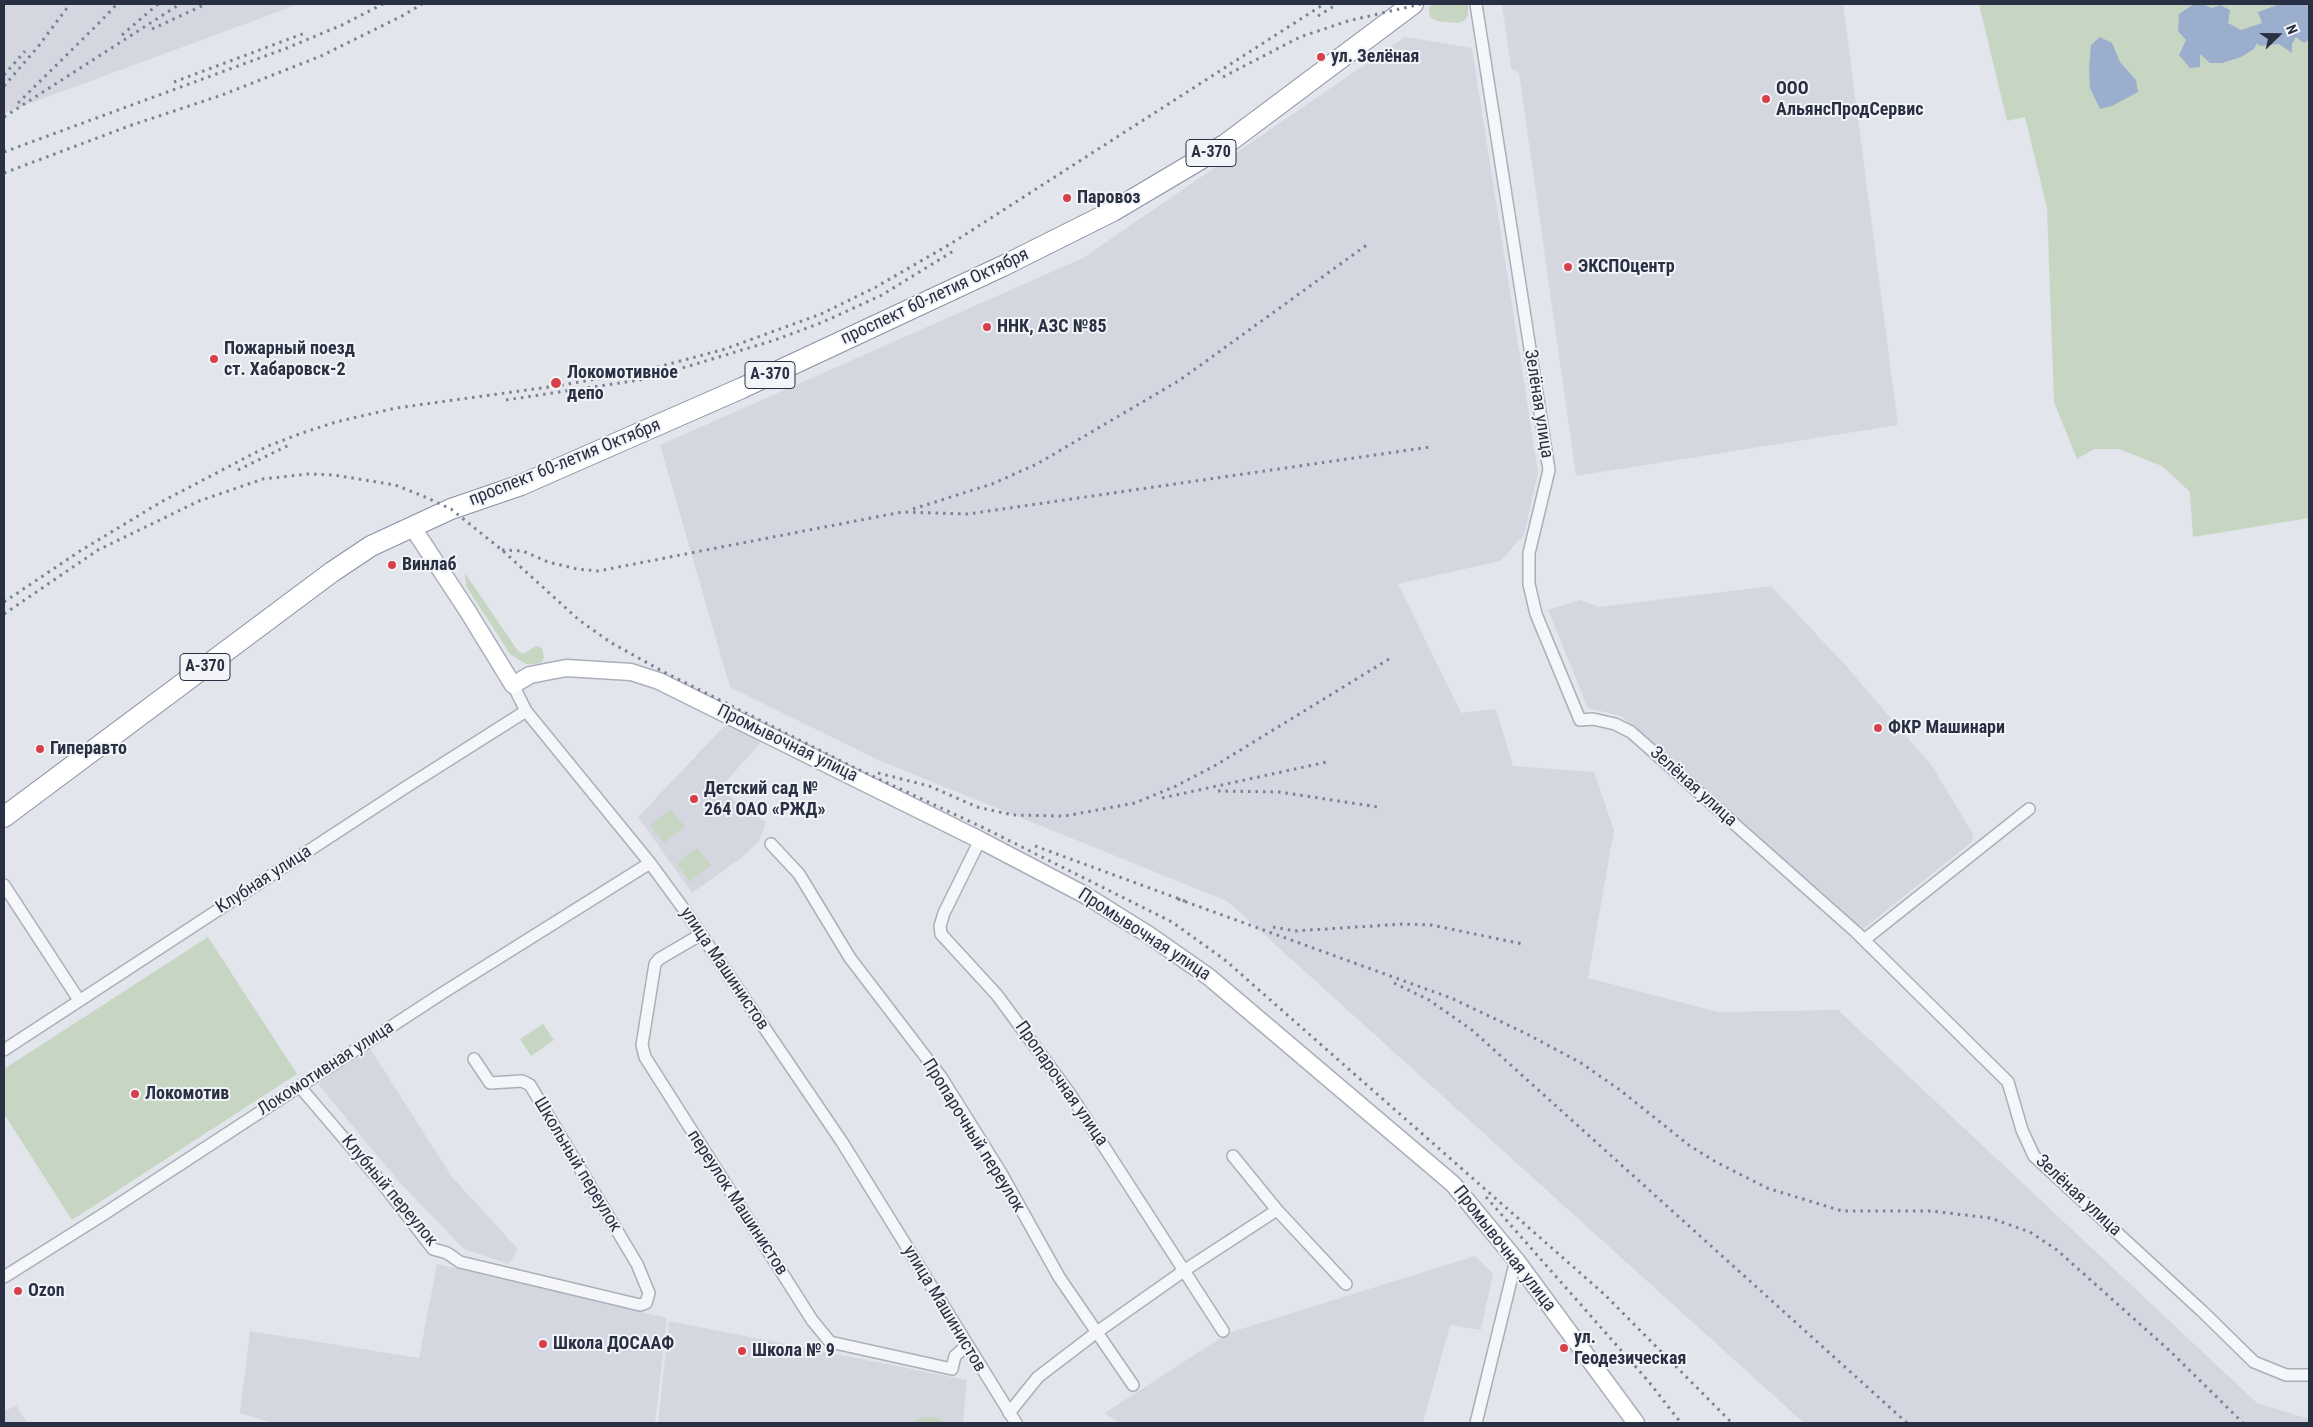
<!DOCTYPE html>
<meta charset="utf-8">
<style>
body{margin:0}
#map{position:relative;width:2313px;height:1427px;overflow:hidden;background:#e2e5eb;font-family:"Roboto Condensed",sans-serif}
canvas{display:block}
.frame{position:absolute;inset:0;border:5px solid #293044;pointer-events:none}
.north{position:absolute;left:2253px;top:10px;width:50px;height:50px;-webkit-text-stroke:4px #f2f4f8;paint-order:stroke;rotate:68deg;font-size:14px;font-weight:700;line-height:20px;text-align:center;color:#293044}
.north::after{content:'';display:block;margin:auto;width:18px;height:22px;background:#293044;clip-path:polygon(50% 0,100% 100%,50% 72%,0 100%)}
</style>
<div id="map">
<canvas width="2313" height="1427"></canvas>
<div class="frame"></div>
<div class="north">N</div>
</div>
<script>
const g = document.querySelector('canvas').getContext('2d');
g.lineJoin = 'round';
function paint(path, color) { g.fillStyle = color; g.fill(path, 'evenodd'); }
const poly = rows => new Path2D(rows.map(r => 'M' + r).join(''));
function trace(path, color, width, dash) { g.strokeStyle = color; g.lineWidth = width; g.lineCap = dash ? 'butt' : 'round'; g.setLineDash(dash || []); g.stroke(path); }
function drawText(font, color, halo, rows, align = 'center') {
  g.font = font + ' "Roboto Condensed",sans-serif'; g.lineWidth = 4; g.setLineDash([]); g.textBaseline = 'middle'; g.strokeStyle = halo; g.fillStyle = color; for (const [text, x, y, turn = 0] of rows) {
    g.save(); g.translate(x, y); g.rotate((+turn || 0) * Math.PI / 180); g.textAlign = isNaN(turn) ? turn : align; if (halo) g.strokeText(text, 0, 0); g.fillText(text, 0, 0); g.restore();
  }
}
const built = poly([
 [4,4,299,4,4,113],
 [1502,4,1843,4,1898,425,1576,476,1519,73,1511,68],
 [1405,37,1472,48,1538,472,1524,535,1500,561,1398,584,1461,713,1496,709,1513,766,1594,772,1614,830,1588,978,1718,1012,1838,1010,2257,1403,2309,1419,2309,1423,1804,1423,1227,901,878,760,730,687,660,445,1083,258],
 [1771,586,1847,667,1932,766,1973,834,1972,842,1863,929,1621,716,1588,708,1548,610,1580,600,1599,607],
 [731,719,765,738,721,787,746,811,766,822,759,841,741,858,692,893,638,817],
 [369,1047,452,1177,518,1249,509,1264,464,1249,401,1184,318,1084],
 [1475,1256,1493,1273,1481,1330,1450,1325,1423,1423,1119,1423,1105,1413,1228,1333],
 [437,1264,667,1318,655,1423,273,1423,240,1413,250,1331,419,1358],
 [669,1321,967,1380,963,1423,658,1423],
 [16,1405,27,1423,4,1423,4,1412]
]);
const green = poly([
 [1433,4,1468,4,1468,16,1464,21,1457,23,1437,21,1431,18,1429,13,1429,8],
 [1979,4,2309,4,2309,518,2193,537,2190,492,2162,466,2119,449,2094,449,2077,459,2054,402,2047,208,2025,117,2007,121],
 [465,573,518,651,523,654,536,646,542,648,544,657,542,662,536,664,526,664,510,654,466,586],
 [671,809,685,827,664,843,650,826],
 [697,848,711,865,690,882,677,864],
 [208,937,297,1074,72,1220,4,1114,4,1069],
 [543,1024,554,1040,531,1056,520,1039],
 [924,1417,935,1417,947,1423,910,1423]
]);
const water = poly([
 [2194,4,2202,4,2212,8,2220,5,2230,10,2228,23,2241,30,2262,23,2258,12,2280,4,2306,4,2309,7,2309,40,2304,43,2296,37,2292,44,2292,53,2279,44,2260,46,2257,43,2254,49,2241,57,2222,63,2210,63,2200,54,2200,67,2190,68,2179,55,2186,40,2178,31,2179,14],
 [2100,37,2112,43,2120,62,2136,80,2138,92,2112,106,2100,109,2090,88,2089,70,2091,45]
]);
const street = poly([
 [1476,4,1549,470,1529,553,1529,584,1536,614,1580,720,1593,719,1615,724,1631,732,1856,932,2008,1082,2022,1130,2034,1156,2203,1312,2254,1362,2286,1375,2309,1375],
 [513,685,526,711,650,863,683,908,842,1142,1016,1423],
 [980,840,944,913,940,926,941,934,997,995,1070,1094,1223,1331],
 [771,844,799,874,850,958,941,1077,1001,1173,1059,1277,1133,1385],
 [4,885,79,1000],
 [700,935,659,959,655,964,642,1045,645,1057,812,1320,830,1342,952,1369,955,1356,966,1346],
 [1864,940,2029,809],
 [4,1050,403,789,526,711],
 [300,1087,382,1183,433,1249,447,1253,460,1262,640,1305,646,1303,649,1293,637,1264,530,1085,522,1081,490,1083,474,1059],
 [1233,1156,1277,1210,1346,1284],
 [4,1277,104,1214,441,994,650,863],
 [1009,1413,1038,1377,1097,1332,1185,1270,1277,1210],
 [1476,1423,1516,1260]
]);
const secondary = poly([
 [413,528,467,610,513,685,530,675,566,668,631,672,659,681,980,840,1085,895,1149,935,1209,977,1453,1184,1516,1260,1636,1423]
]);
const highway = poly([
 [4,817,332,572,371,546,451,509,521,485,742,388,1005,265,1113,211,1226,144,1413,4]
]);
const rail = poly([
 [1318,16,1337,4],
 [152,29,206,4],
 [122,35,158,4],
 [4,75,25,51],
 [1223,77,1300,37,1348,21,1421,4],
 [174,82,305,33],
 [4,86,37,48,70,4],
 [18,103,101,21,117,4],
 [4,117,180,4],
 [4,152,287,48,342,25,383,4],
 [4,173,129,126,222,95,321,56,402,16,422,4],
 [506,400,646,379,775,340,823,322,882,295,955,250],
 [238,470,289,445],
 [913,509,992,484,1037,464,1180,380,1368,244],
 [502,550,523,551,548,562,577,569,598,571,902,512,968,514,1430,447],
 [4,602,80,551,161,502,268,446,302,433,336,422,396,408,556,386,643,371,725,349,821,314,876,287,952,243,1324,4],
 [4,614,98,550,199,501,263,479,308,474,334,475,395,485,423,496,451,509,502,550,579,620,610,642,662,671,851,766,984,828,1172,922,1225,960,1604,1294,1732,1423],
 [878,773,929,786,977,807,1013,815,1065,816,1135,803,1176,786,1216,765,1389,659],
 [1218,791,1279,792,1378,807],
 [1162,798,1327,762],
 [1035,846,1185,901],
 [1178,899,1451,998,1527,1034,1581,1063,1620,1090,1690,1146,1716,1162,1767,1188,1842,1211,1931,1211,1990,1218,2030,1232,2057,1250,2170,1351,2243,1423],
 [1273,927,1295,931,1403,924,1431,925,1523,944],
 [1394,983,1429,1000,1472,1030,1907,1423],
 [1486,1197,1649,1382,1681,1423]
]);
const markers = [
 [1321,57,5,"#d64149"],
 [1766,99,5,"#d64149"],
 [1067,198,5,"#d64149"],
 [1568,267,5,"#d64149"],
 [987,327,5,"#d64149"],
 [214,359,5,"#d64149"],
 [556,383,6,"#d64149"],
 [392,565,5,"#d64149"],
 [1878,728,5,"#d64149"],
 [40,749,5,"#d64149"],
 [694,799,5,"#d64149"],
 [135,1094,5,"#d64149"],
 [18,1291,5,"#d64149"],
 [543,1344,5,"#d64149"],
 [1564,1348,5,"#d64149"],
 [742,1351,5,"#d64149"]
];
const shields = [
 [1211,153,50],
 [770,375,50],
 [205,667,50]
];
const shieldNames = [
 ["А-370",1211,153],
 ["А-370",770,375],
 ["А-370",205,667]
];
const poiNames = [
 ["ул. Зелёная",1331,57],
 ["ООО",1776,89],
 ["АльянсПродСервис",1776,110],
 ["Паровоз",1077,198],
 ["ЭКСПОцентр",1578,267],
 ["ННК, АЗС №85",997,327],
 ["Пожарный поезд",224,349],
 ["ст. Хабаровск-2",224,370],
 ["Локомотивное",567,373],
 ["депо",567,394],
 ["Винлаб",402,565],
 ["ФКР Машинари",1888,728],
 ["Гиперавто",50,749],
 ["Детский сад №",704,789],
 ["264 ОАО «РЖД»",704,810],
 ["Локомотив",145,1094],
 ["Ozon",28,1291],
 ["ул.",1574,1338],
 ["Геодезическая",1574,1359],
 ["Школа ДОСААФ",553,1344],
 ["Школа № 9",752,1351]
];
const streetNames = [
 ["проспект 60-летия Октября",935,297,-25],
 ["Зелёная улица",1538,404,81],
 ["проспект 60-летия Октября",565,463,-22],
 ["Промывочная улица",787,744,26],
 ["Зелёная улица",1693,787,42],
 ["Клубная улица",264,880,-33],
 ["Промывочная улица",1144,935,33],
 ["улица Машинистов",724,969,56],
 ["Локомотивная улица",326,1069,-33],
 ["Пропарочная улица",1061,1084,55],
 ["Пропарочный переулок",973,1136,58],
 ["Школьный переулок",577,1165,59],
 ["Клубный переулок",389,1191,50],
 ["Зелёная улица",2078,1196,43],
 ["переулок Машинистов",737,1203,57],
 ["Промывочная улица",1504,1249,52],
 ["улица Машинистов",944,1309,59]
];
paint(built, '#d4d7e0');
paint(green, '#c6d6c3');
paint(water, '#9baecd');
trace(street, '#aaafb9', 14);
trace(secondary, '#aaafb9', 19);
trace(highway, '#8890a3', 22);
trace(street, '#f5f6f9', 11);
trace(secondary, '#fff', 16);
trace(highway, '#fff', 20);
trace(rail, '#7a8296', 3, [2.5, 5]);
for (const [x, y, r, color] of markers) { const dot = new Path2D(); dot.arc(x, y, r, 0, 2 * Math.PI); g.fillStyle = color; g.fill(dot); trace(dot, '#f2f4f8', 2); }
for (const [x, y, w] of shields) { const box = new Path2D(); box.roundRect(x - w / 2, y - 13.5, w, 27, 4); g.fillStyle = '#f2f4f8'; g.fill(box); trace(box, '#293044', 1); }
drawText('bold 16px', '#293044', null, shieldNames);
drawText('bold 18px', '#293044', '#f2f4f8', poiNames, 'left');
drawText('18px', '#293044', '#f2f4f8', streetNames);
</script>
